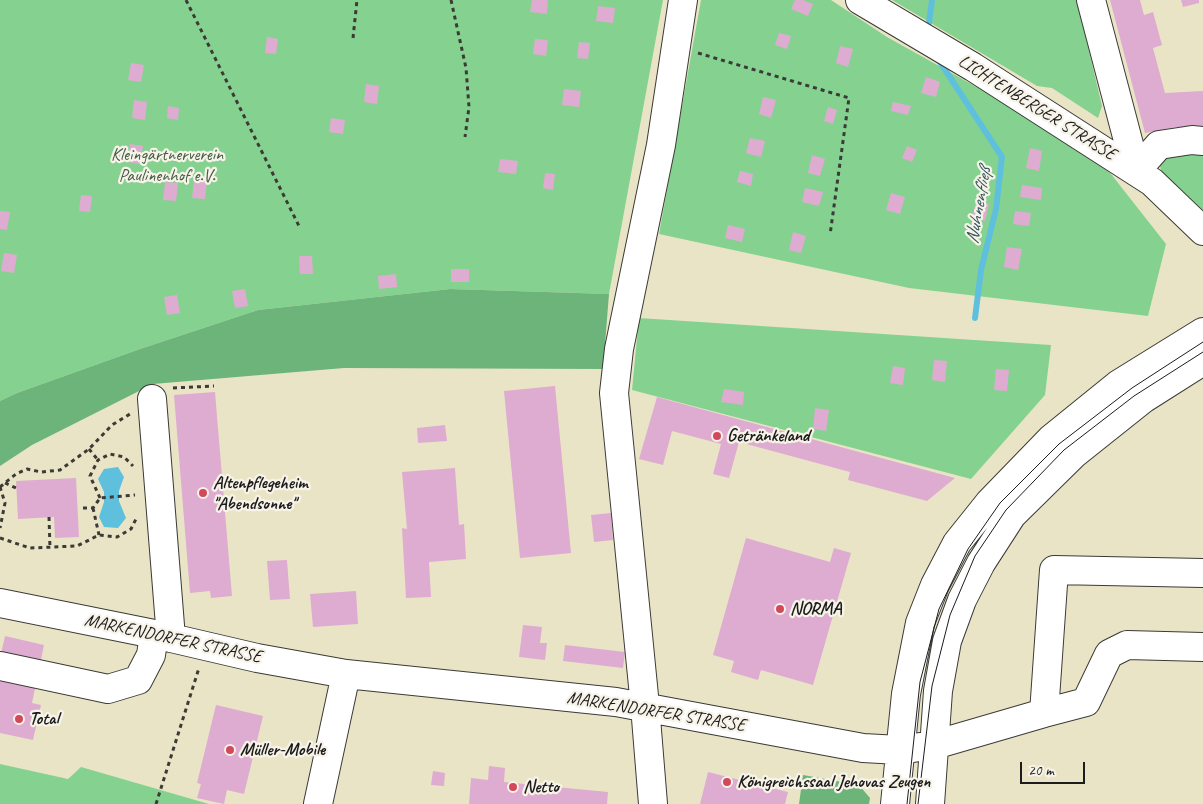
<!DOCTYPE html>
<meta charset="utf-8">
<style>
body{margin:0}
#map{position:relative;width:1203px;height:804px;overflow:hidden;background:#eae4c6;font-family:Caveat,sans-serif}
canvas{display:block}
.scale{position:absolute;left:1020px;top:762px;width:65px;height:22px;box-sizing:border-box;border:2px solid #1c1c1c;border-top:0;padding-left:6px;font-size:15px;line-height:18px;white-space:nowrap;color:#1c1c1c;-webkit-text-stroke:4px #f7f3e8;paint-order:stroke}
</style>
<div id="map">
<canvas width="1203" height="804"></canvas>
<div class="scale">20 m</div>
</div>
<script>
const g = document.querySelector('canvas').getContext('2d');
g.lineJoin = 'round';
function paint(path, color) { g.fillStyle = color; g.fill(path, 'evenodd'); }
const poly = rows => new Path2D(rows.map(r => 'M' + r).join(''));
function trace(path, color, width, dash) { g.strokeStyle = color; g.lineWidth = width; g.lineCap = dash ? 'butt' : 'round'; g.setLineDash(dash || []); g.stroke(path); }
function drawText(font, color, halo, rows, align = 'center') {
  g.font = font + ' Caveat,sans-serif'; g.lineWidth = 4.5; g.setLineDash([]); g.textBaseline = 'middle'; g.strokeStyle = halo; g.fillStyle = color; for (const [text, x, y, turn = 0] of rows) {
    g.save(); g.translate(x, y); g.rotate((+turn || 0) * Math.PI / 180); g.textAlign = isNaN(turn) ? turn : align; if (halo) g.strokeText(text, 0, 0); g.fillText(text, 0, 0); g.restore();
  }
}
const green = poly([
 [0,0,663,0,609,294,450,289,258,310,140,349,17,393,0,401],
 [701,0,831,0,887,37,1070,139,1111,174,1166,244,1148,316,909,288,659,234],
 [892,0,1077,0,1102,106,1098,118,1052,88,1037,86],
 [1203,154,1203,216,1162,175,1160,166,1168,155],
 [639,318,1051,345,1045,395,971,479,632,390],
 [0,764,68,779,81,767,209,804,0,804]
]);
const forest = poly([
 [450,289,609,294,603,369,344,368,153,384,32,445,0,466,0,401,17,393,140,349,258,310],
 [803,775,859,785,870,798,869,804,799,804]
]);
const water = poly([
 [118,467,124,477,119,491,119,501,126,518,118,528,104,527,99,517,104,502,104,492,98,479,104,469]
]);
const stream = poly([
 [929,23,932,0],
 [938,59,1002,157,996,209,981,270,975,318]
]);
const building = poly([
 [532,0,548,0,547,14,530,12],
 [795,0,803,0,813,4,808,16,791,9],
 [1110,0,1140,0,1144,15,1153,12,1162,45,1153,48,1165,93,1203,91,1203,127,1176,127,1145,133],
 [1181,0,1199,0,1199,3,1183,7],
 [598,6,615,8,613,23,596,21],
 [779,33,791,36,787,49,775,45],
 [267,37,278,39,276,54,265,53],
 [535,39,548,40,546,56,533,54],
 [579,42,590,43,588,59,577,58],
 [840,46,853,49,848,67,836,63],
 [131,63,144,65,141,82,128,80],
 [926,77,940,82,936,97,921,93],
 [366,84,379,86,377,104,364,102],
 [564,89,581,91,579,107,562,105],
 [763,97,776,100,771,118,759,114],
 [134,100,147,102,145,120,132,118],
 [893,102,911,106,908,115,891,111],
 [168,106,179,108,178,120,167,118],
 [828,107,837,110,833,124,824,121],
 [331,118,345,120,343,134,329,132],
 [750,138,765,141,761,157,746,153],
 [130,144,143,146,140,164,127,162],
 [907,146,917,150,912,162,902,158],
 [1030,148,1042,151,1039,171,1026,168],
 [812,155,825,159,820,176,808,173],
 [500,159,518,161,516,174,498,172],
 [740,171,753,174,751,186,737,182],
 [545,173,555,174,553,190,543,188],
 [194,180,207,181,205,199,192,198],
 [165,182,178,183,176,201,163,200],
 [1022,185,1042,188,1041,200,1020,197],
 [805,188,823,192,819,206,802,202],
 [891,193,905,197,900,214,886,210],
 [81,195,92,196,90,212,79,211],
 [976,201,989,204,985,221,972,218],
 [0,211,10,212,7,230,0,229],
 [1015,211,1031,213,1029,226,1013,224],
 [728,225,745,229,742,242,725,238],
 [793,232,806,236,801,253,789,250],
 [1007,247,1022,249,1018,270,1004,267],
 [4,253,17,255,14,273,1,271],
 [299,256,312,256,313,274,300,274],
 [451,269,469,269,469,282,451,282],
 [396,274,397,287,379,289,378,276],
 [245,289,248,306,235,308,232,291],
 [177,295,180,313,167,315,164,297],
 [934,360,947,361,945,382,932,380],
 [893,366,905,368,903,385,890,383],
 [996,369,1009,370,1007,391,994,390],
 [555,386,571,553,520,558,504,391],
 [724,389,744,392,743,405,721,402],
 [215,392,232,596,211,598,210,591,190,593,174,395],
 [657,397,745,421,955,478,927,501,848,480,850,472,739,442,729,478,713,474,721,444,672,431,663,465,639,459],
 [815,408,829,410,826,431,813,429],
 [445,425,447,441,418,443,417,428],
 [455,468,459,525,464,524,466,559,429,562,431,597,406,598,402,528,407,529,402,472],
 [76,478,79,537,55,538,54,517,18,519,16,481],
 [611,513,613,540,594,542,591,515],
 [746,538,830,562,834,548,851,553,813,685,761,670,758,680,731,672,734,661,713,655],
 [287,560,290,599,270,600,267,561],
 [356,591,358,624,313,627,310,594],
 [523,625,542,627,540,643,547,643,545,660,519,657],
 [5,636,44,645,32,703,41,705,33,740,0,733,0,658],
 [565,645,625,652,623,668,563,661],
 [216,705,263,716,244,794,227,790,224,804,197,798,201,784,197,783],
 [489,766,505,768,504,782,608,792,607,804,469,804,471,778,488,780],
 [433,771,445,773,444,786,431,785],
 [708,772,788,792,785,804,700,804]
]);
const path = poly([
 [186,0,299,226],
 [451,0,466,68,469,107,465,137],
 [353,38,357,0],
 [698,53,849,98,830,235],
 [173,388,214,386],
 [89,449,98,460],
 [5,483,16,488],
 [0,487,16,474,27,469,41,472,60,470,89,449,112,425,130,414],
 [0,487,5,503,0,528],
 [100,498,90,476,98,460,110,454,124,457,133,466],
 [83,508,93,508,100,498,135,495],
 [93,508,99,535],
 [49,517,50,548],
 [0,538,30,548,77,546,99,535,117,537,131,529,136,519],
 [156,804,199,668]
]);
const minor = poly([
 [860,0,973,67,1152,182,1203,231],
 [1091,0,1136,171],
 [1136,171,1159,145,1192,140,1203,141],
 [152,399,171,638],
 [0,603,154,634,257,658,346,674,616,702,863,748,899,750,934,745,1044,713,1054,570,1203,573],
 [0,666,108,689,138,680,151,655,154,634],
 [1044,713,1086,702,1109,654,1127,645,1203,647],
 [318,804,346,674],
 [653,804,645,706,614,393,619,349,661,145,683,0],
 [895,804,906,694,920,623,935,585,957,543,989,503,1051,439,1119,384,1203,332],
 [930,804,938,691,947,641,962,600,981,563,1012,515,1074,454,1143,399,1203,361]
]);
const tram = poly([
 [907,804,920,682,939,609,968,549,1000,503,1059,444,1132,388,1203,342],
 [918,804,932,686,950,615,975,556,1006,510,1064,450,1134,396,1203,352]
]);
const markers = [
 [717,436,5,"#d1495b"],
 [203,493,5,"#d1495b"],
 [780,609,5,"#d1495b"],
 [19,719,5,"#d1495b"],
 [230,750,5,"#d1495b"],
 [727,782,5,"#d1495b"],
 [513,787,5,"#d1495b"]
];
const streetNames = [
 ["LICHTENBERGER STRASSE",1037,108,32],
 ["MARKENDORFER STRASSE",173,639,12],
 ["MARKENDORFER STRASSE",656,712,9]
];
const parkNames = [
 ["Kleingärtnerverein",167,155],
 ["Paulinenhof e.V.",167,176]
];
const poiNames = [
 ["Getränkeland",727,436],
 ["Altenpflegeheim",213,483],
 ["\"Abendsonne\"",213,504],
 ["NORMA",790,609],
 ["Total",29,719],
 ["Müller-Mobile",240,750],
 ["Königreichssaal Jehovas Zeugen",737,782],
 ["Netto",523,787]
];
const waterNames = [
 ["Nuhnenfließ",979,206,-80]
];
paint(green, '#85d290');
paint(forest, '#6cb47a');
paint(water, '#5fc0dd');
trace(stream, '#5fc0dd', 6);
paint(building, '#deacd1');
trace(minor, '#3b3a36', 30);
trace(path, '#3b3a36', 3, [4, 4]);
trace(minor, '#fff', 28);
trace(tram, '#1c1c1c', 1);
for (const [x, y, r, color] of markers) { const dot = new Path2D(); dot.arc(x, y, r, 0, 2 * Math.PI); g.fillStyle = color; g.fill(dot); trace(dot, '#f7f3e8', 2); }
drawText('18px', '#1c1c1c', '#f7f3e8', streetNames);
drawText('18px', '#415c45', '#f7f3e8', parkNames);
drawText('bold 18px', '#1c1c1c', '#f7f3e8', poiNames, 'left');
drawText('italic 19px', '#335560', '#f7f3e8', waterNames);
</script>
